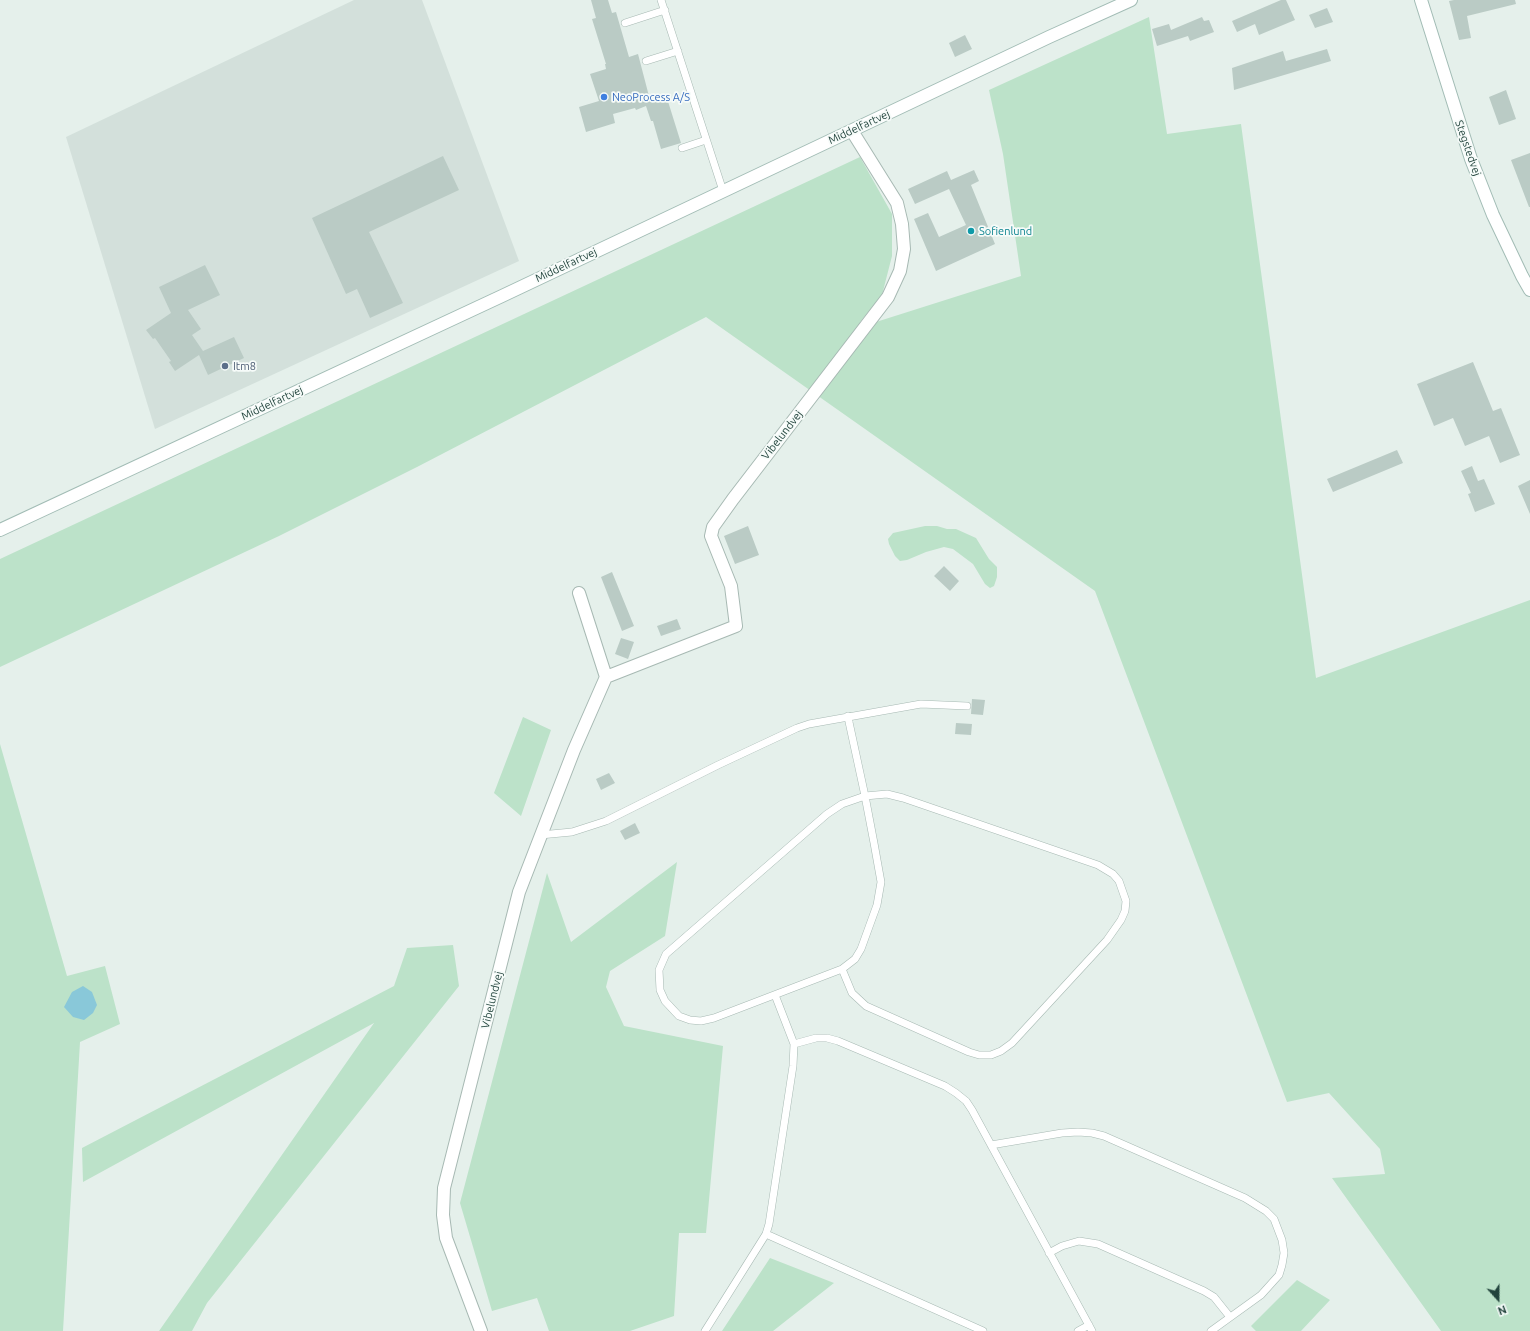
<!DOCTYPE html>
<style>
body{margin:0}
#map{position:relative;width:1530px;height:1331px;overflow:hidden;background:#e5f0eb;font-family:Ubuntu,sans-serif}
canvas{display:block}
.north{position:absolute;left:1478px;top:1279px;width:40px;height:40px;-webkit-text-stroke:3px #f6fbf9;paint-order:stroke;rotate:159deg;font-size:11px;font-weight:700;line-height:16px;text-align:center;color:#22443d}
.north::after{content:'';display:block;margin:auto;width:14px;height:18px;background:#22443d;clip-path:polygon(50% 0,100% 100%,50% 72%,0 100%)}
</style>
<div id="map">
<canvas width="1530" height="1331"></canvas>
<div class="north">N</div>
</div>
<script>
const g = document.querySelector('canvas').getContext('2d');
g.lineJoin = 'round';
function paint(path, color) { g.fillStyle = color; g.fill(path, 'evenodd'); }
const poly = rows => new Path2D(rows.map(r => 'M' + r).join(''));
function trace(path, color, width, dash) { g.strokeStyle = color; g.lineWidth = width; g.lineCap = dash ? 'butt' : 'round'; g.setLineDash(dash || []); g.stroke(path); }
function drawText(font, color, halo, rows, align = 'center') {
  g.font = font + ' Ubuntu,sans-serif'; g.lineWidth = 3.5; g.setLineDash([]); g.textBaseline = 'middle'; g.strokeStyle = halo; g.fillStyle = color; for (const [text, x, y, turn = 0] of rows) {
    g.save(); g.translate(x, y); g.rotate((+turn || 0) * Math.PI / 180); g.textAlign = isNaN(turn) ? turn : align; if (halo) g.strokeText(text, 0, 0); g.fillText(text, 0, 0); g.restore();
  }
}
const built = poly([
 [354,0,422,0,519,261,155,429,66,137]
]);
const green = poly([
 [1149,17,1167,134,1241,124,1316,678,1530,600,1530,1331,1441,1331,1332,1178,1385,1174,1380,1149,1329,1093,1287,1102,1095,591,706,317,417,467,279,536,0,667,0,559,860,157,892,214,892,256,882,295,860,322,876,322,1021,276,1003,154,989,90],
 [925,526,937,526,947,529,956,529,976,538,989,559,997,567,997,577,994,586,990,588,985,584,973,564,953,549,944,547,926,552,907,560,900,561,895,556,889,544,888,539,893,533],
 [523,717,551,730,521,816,494,793],
 [0,744,67,976,105,966,120,1024,80,1042,63,1331,0,1331],
 [677,862,665,936,610,971,606,987,624,1026,723,1046,706,1233,679,1233,674,1316,630,1331,549,1331,537,1298,492,1311,460,1203,547,873,571,942],
 [453,945,459,986,207,1303,192,1331,159,1331,374,1023,83,1182,82,1148,394,986,407,948],
 [770,1258,834,1283,773,1331,722,1331],
 [1297,1280,1330,1300,1301,1331,1256,1331,1251,1326]
]);
const water = poly([
 [83,986,92,992,97,1005,93,1013,84,1020,73,1017,64,1007,72,992]
]);
const building = poly([
 [591,0,608,0,612,13,616,12,629,57,638,54,650,100,666,95,681,143,661,149,653,121,651,121,646,106,636,110,635,108,613,114,615,123,586,132,579,107,599,101,590,74,606,69,605,64,606,64,592,19,596,18],
 [1281,0,1286,0,1295,20,1259,35,1255,24,1237,32,1232,21],
 [1454,0,1515,0,1516,4,1467,16,1471,38,1459,40,1449,1],
 [1327,8,1333,22,1315,28,1309,15],
 [1202,17,1204,21,1209,20,1214,32,1190,41,1188,36,1157,46,1152,29,1169,24,1171,30],
 [965,35,972,49,955,57,949,43],
 [1327,49,1331,61,1234,90,1232,68,1283,51,1286,61],
 [1506,90,1516,119,1499,125,1489,97],
 [1530,153,1530,207,1529,207,1511,160],
 [443,156,459,190,369,232,403,303,370,318,357,289,346,294,312,218],
 [974,170,979,181,971,185,995,244,936,271,914,219,928,213,939,237,966,225,949,189,915,204,908,189,947,171,951,180],
 [205,265,220,295,188,310,201,329,192,335,203,351,234,337,244,358,208,375,199,355,175,371,169,362,171,361,155,338,153,339,146,330,171,313,159,287],
 [1473,362,1493,411,1501,408,1520,455,1500,463,1489,436,1465,446,1453,418,1434,426,1417,384],
 [1397,450,1403,463,1333,492,1327,479],
 [1472,466,1478,481,1484,479,1495,504,1475,512,1468,494,1471,493,1461,471],
 [1530,480,1530,514,1518,486],
 [748,526,759,555,735,564,724,536],
 [944,566,959,581,950,591,934,576],
 [612,572,634,626,622,631,601,577],
 [677,619,681,629,661,636,657,626],
 [621,638,634,642,628,659,615,654],
 [972,699,985,700,983,715,971,714],
 [956,723,972,724,971,735,955,734],
 [609,773,615,783,601,790,596,779],
 [635,823,640,833,625,840,620,831]
]);
const lane = poly([
 [661,0,723,191],
 [625,23,665,10],
 [646,61,678,51],
 [682,148,706,140],
 [540,835,572,832,606,821,718,765,797,728,809,724,921,704,967,706],
 [842,969,852,993,866,1006,969,1052,979,1055,991,1055,1001,1051,1012,1043,1107,940,1121,920,1125,911,1126,901,1119,881,1113,874,1098,865,903,798,887,794,865,796,842,804,827,814,666,954,659,970,660,990,665,1001,679,1016,690,1020,701,1021,714,1018,842,969,855,959,861,949,877,905,881,882,874,843,865,796,849,722,848,716],
 [794,1044,816,1038,827,1038,838,1041,945,1086,956,1093,966,1101,972,1110,1092,1331],
 [991,1145,1062,1133,1078,1132,1092,1133,1104,1136,1245,1198,1266,1211,1274,1219,1282,1240,1284,1253,1282,1265,1279,1275,1261,1295,1211,1331],
 [766,1234,983,1331],
 [1049,1253,1062,1246,1079,1241,1098,1244,1204,1291,1214,1297,1230,1317],
 [705,1331,766,1234,769,1224,793,1066,794,1044,775,995],
 [1078,1331,1089,1325]
]);
const street = poly([
 [606,677,736,626,731,586,711,536,713,527,733,499,888,297,900,271,904,249,902,224,897,203,852,131],
 [481,1331,446,1238,443,1215,444,1188,519,892,574,750,606,677,579,593]
]);
const secondary = poly([
 [1421,0,1471,159,1493,215,1522,276,1530,290],
 [0,530,502,296,1049,37,1131,0]
]);
const markers = [
 [604,97,4,"#3f7fe0"],
 [971,231,4,"#0f9aa8"],
 [225,366,4,"#5c6f8a"]
];
const shopNames = [
 ["NeoProcess A/S",612,97]
];
const streetNames = [
 ["Middelfartvej",859,127,-25],
 ["Stegstedvej",1468,148,71],
 ["Middelfartvej",566,265,-25],
 ["Middelfartvej",272,403,-25],
 ["Vibelundvej",782,435,-52],
 ["Vibelundvej",492,1000,-76]
];
const cultureNames = [
 ["Sofienlund",979,231]
];
const serviceNames = [
 ["Itm8",233,366]
];
paint(built, '#d3e0db');
paint(green, '#bce2c9');
paint(water, '#89c8d9');
paint(building, '#bacbc5');
trace(lane, '#a7b9b3', 8);
trace(street, '#a7b9b3', 14);
trace(secondary, '#a2bcb5', 14);
trace(lane, '#fff', 7);
trace(street, '#fff', 12);
trace(secondary, '#fff', 12);
for (const [x, y, r, color] of markers) { const dot = new Path2D(); dot.arc(x, y, r, 0, 2 * Math.PI); g.fillStyle = color; g.fill(dot); trace(dot, '#f6fbf9', 1.5); }
drawText('11px', '#366cbe', '#f6fbf9', shopNames, 'left');
drawText('11px', '#22443d', '#f6fbf9', streetNames);
drawText('11px', '#0d838f', '#f6fbf9', cultureNames, 'left');
drawText('11px', '#4e5e75', '#f6fbf9', serviceNames, 'left');
</script>
